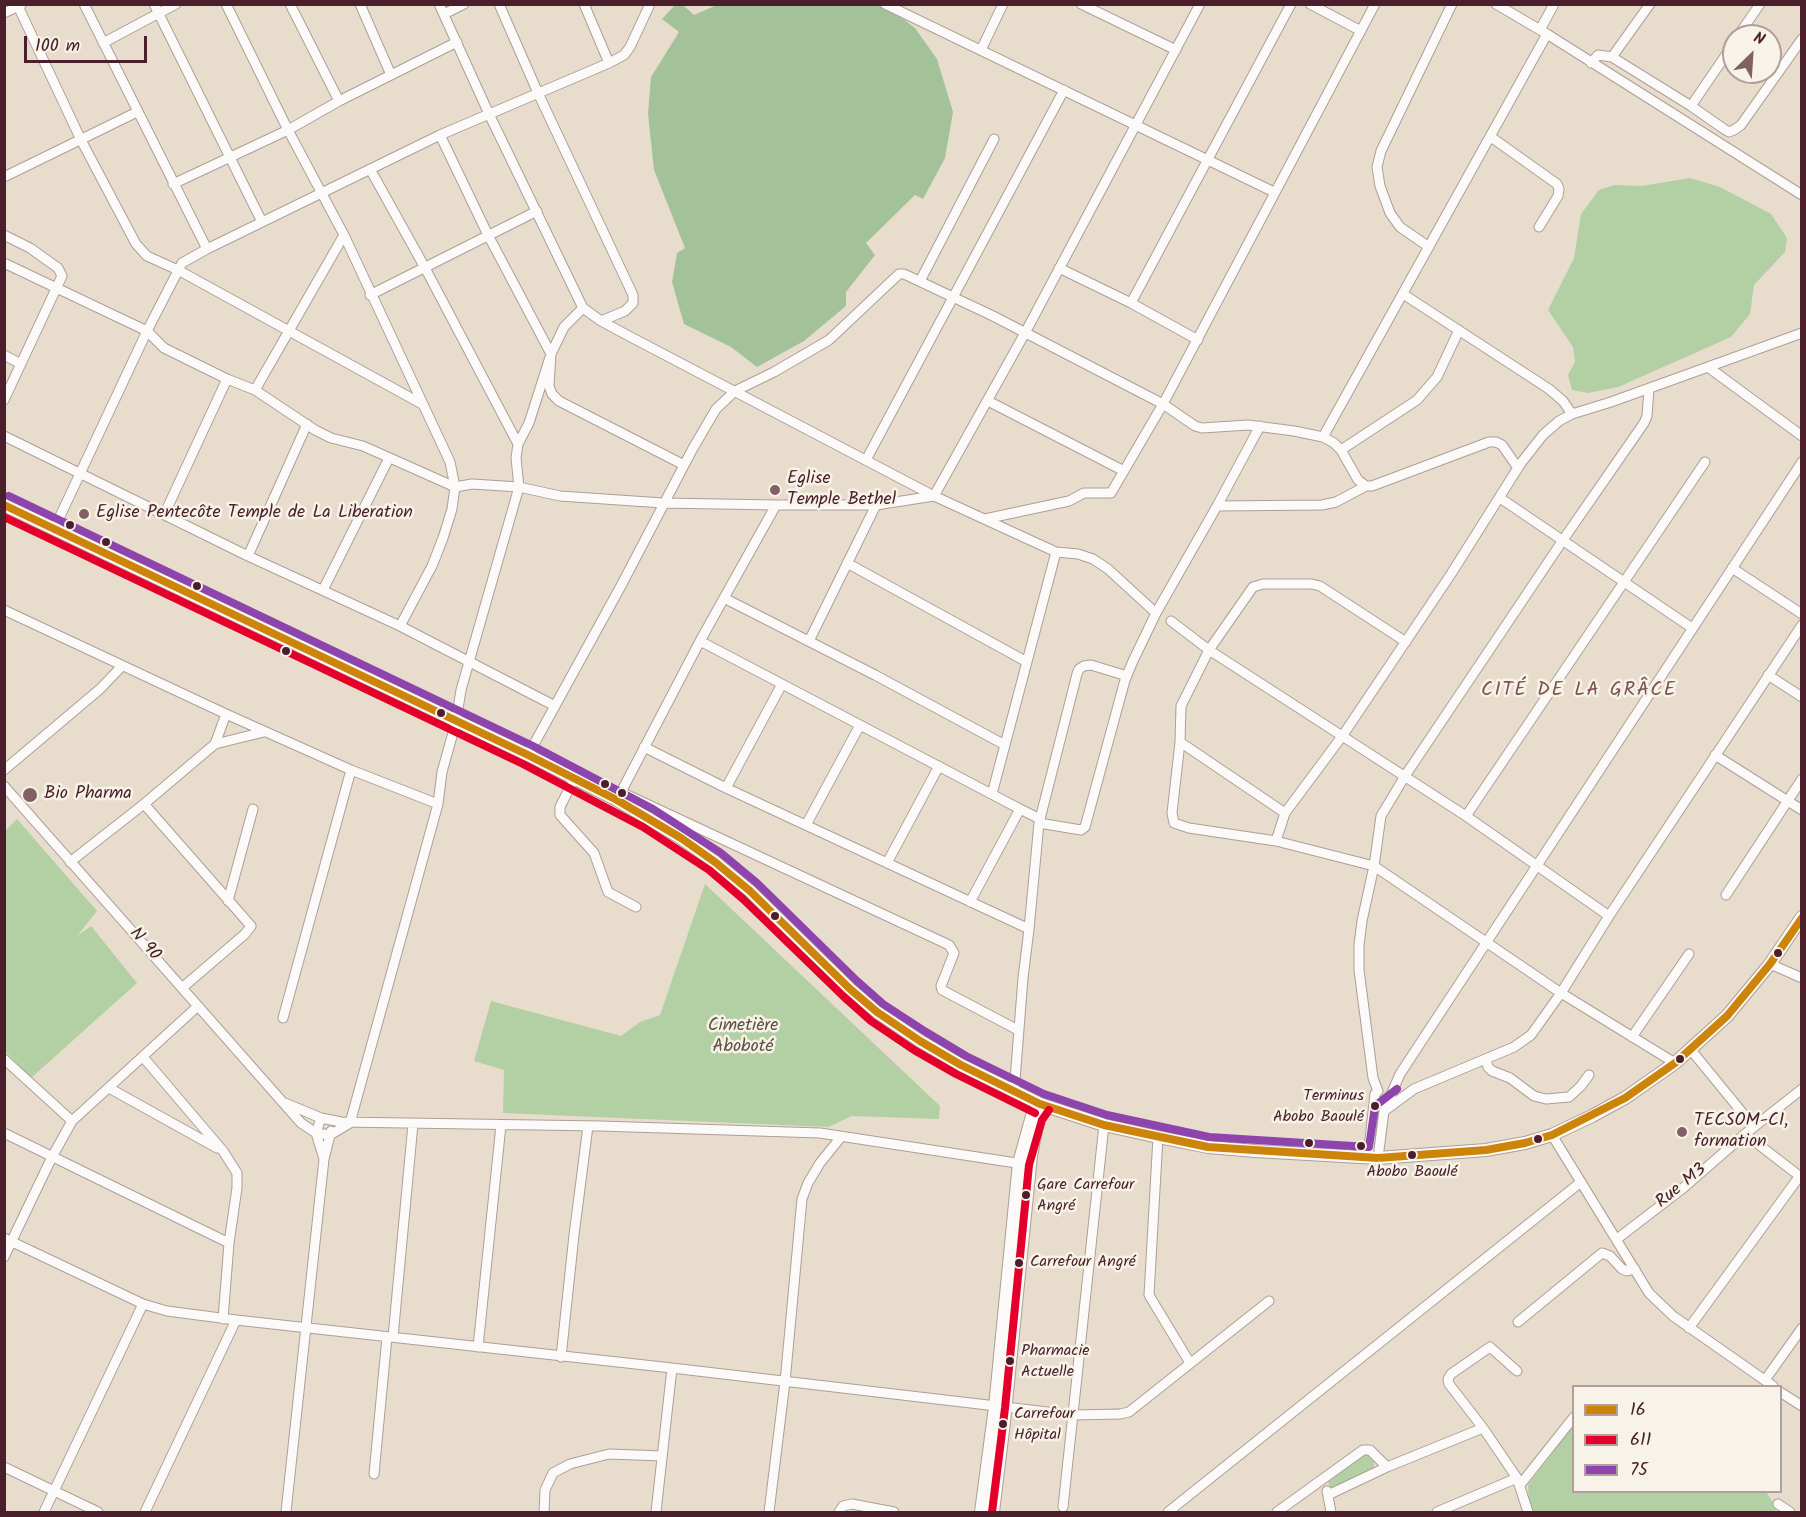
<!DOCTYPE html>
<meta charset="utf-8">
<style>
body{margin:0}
#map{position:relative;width:1806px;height:1517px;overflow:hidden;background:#e8dccd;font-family:Kalam,sans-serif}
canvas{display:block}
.frame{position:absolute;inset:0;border:6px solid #4a1f2b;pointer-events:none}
.legend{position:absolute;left:1572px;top:1385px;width:210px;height:108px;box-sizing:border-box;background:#f7f3e8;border:2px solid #b29e9c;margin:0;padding:8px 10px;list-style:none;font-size:18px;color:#4a1f2b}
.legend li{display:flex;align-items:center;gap:12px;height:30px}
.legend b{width:30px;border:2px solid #b29e9c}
.north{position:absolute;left:1722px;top:24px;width:60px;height:60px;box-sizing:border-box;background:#f7f3e8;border:2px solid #b29e9c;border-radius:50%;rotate:25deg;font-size:16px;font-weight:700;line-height:24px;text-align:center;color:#4a1f2b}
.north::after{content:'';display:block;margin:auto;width:21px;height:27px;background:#816164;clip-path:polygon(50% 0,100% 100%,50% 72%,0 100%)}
.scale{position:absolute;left:24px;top:36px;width:123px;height:27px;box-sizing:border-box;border:3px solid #4a1f2b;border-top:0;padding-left:8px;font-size:18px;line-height:21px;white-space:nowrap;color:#4a1f2b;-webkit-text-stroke:4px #f7f3e8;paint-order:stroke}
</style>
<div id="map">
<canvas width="1806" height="1517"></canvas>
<div class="frame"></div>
<ul class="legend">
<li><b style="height:8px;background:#cc840b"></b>16</li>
<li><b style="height:8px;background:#e4002b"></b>611</li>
<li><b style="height:8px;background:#8e44ad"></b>75</li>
</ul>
<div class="north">N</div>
<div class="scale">100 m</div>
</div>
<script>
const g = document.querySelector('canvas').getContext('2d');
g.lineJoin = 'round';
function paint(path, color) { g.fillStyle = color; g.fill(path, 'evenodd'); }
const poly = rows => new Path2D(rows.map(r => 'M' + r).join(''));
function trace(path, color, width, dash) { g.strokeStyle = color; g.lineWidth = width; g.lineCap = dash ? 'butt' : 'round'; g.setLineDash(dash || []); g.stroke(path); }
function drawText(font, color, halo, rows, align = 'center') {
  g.font = font + ' Kalam,sans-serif'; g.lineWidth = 5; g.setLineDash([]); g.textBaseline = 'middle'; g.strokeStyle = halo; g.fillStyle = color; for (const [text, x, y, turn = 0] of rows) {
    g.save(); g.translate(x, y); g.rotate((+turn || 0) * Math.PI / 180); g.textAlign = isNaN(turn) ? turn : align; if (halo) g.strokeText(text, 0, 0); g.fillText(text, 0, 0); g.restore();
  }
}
const green = poly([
 [1690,178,1720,187,1771,214,1787,238,1785,252,1754,285,1750,314,1731,337,1618,387,1588,393,1572,390,1568,375,1575,362,1573,347,1548,310,1574,258,1581,214,1599,190,1614,185,1642,186],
 [17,819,97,911,77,936,91,926,137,983,31,1078,5,1051,5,831],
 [705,884,940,1106,939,1119,852,1116,828,1127,503,1113,504,1070,474,1061,491,1001,621,1036,640,1022,660,1015],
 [1573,1426,1574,1492,1766,1492,1777,1508,1774,1512,1534,1512,1529,1505,1528,1485],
 [1364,1451,1374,1461,1374,1468,1330,1491,1328,1480]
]);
const forest = poly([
 [675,5,683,5,694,15,717,5,884,5,915,28,937,59,953,112,945,158,923,199,915,195,866,243,875,255,846,292,846,306,804,341,757,367,731,347,684,324,672,282,677,253,685,248,654,170,648,114,651,77,679,32,662,19]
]);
const minor = poly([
 [17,4,81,140,136,244,147,256,178,270,422,404],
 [84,4,207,249],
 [154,4,262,222],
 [226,4,288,130,344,235,450,462,455,487,452,509,443,538,432,566,400,626],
 [290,4,339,101],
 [360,4,391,75],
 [439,4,489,114,583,308,601,321,627,335,934,496,1056,552,1078,554,1093,559,1108,569,1156,613],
 [499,4,538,93,633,295,633,303,625,311,601,321],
 [584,4,609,63],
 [885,4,1274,192],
 [1081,4,1176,50],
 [1310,4,1361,31],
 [1496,4,1547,34,1802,195],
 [4,13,21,5],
 [444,14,464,4],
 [1540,30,1554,4],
 [1738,36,1760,4],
 [103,43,176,4],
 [981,50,1003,4],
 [1612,57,1691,106,1734,43],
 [1591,63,1598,55,1612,57,1650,4],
 [1691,106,1724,129,1729,132,1734,130,1741,125,1802,39],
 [440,135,488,235,551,354,549,386,552,394,559,401,684,465],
 [1491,137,1557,184,1559,189,1558,196,1539,227],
 [4,177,137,112],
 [173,184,288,130,339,101,457,42],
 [4,235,30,248,58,268,62,276,4,400],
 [1429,247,1400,227,1390,213,1380,186,1377,167,1381,151,1452,4],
 [4,263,147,331,164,348,227,379,255,390,315,430,331,438,363,446,455,487,472,484,519,487,560,496,663,503,776,505,876,505,934,496,1025,333,1200,4],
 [1059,268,1131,303,1198,340],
 [920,281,994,139],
 [1403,294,1549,389,1563,401,1572,414],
 [370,295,537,211],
 [1131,303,1291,4],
 [4,355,21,364],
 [1708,367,1802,436],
 [255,390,344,235],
 [988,401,1124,471],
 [4,436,248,556,400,626,555,706],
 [1323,437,1547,34],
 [518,444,529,423,551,354,564,327,583,308],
 [1341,450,1417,400,1437,377,1459,330],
 [866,460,1064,90],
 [1500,498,1692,628],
 [1217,506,1322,505,1336,502,1366,486],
 [164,515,227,379],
 [985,519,1069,501,1084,493,1111,493,1163,404,1195,426,1202,428,1248,425,1294,431,1323,437,1334,443,1341,450,1358,480,1366,486,1372,486,1489,442,1496,442,1502,445,1518,468],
 [54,529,147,331,182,263,207,249,440,135,609,63,624,55,630,47,650,4],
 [248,556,307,424],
 [847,563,1027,662],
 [1732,568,1802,614],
 [323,590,389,458],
 [724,598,875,675,1005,745],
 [4,610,226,714,351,770,438,804],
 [1171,621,1209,650,1466,816,1609,916],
 [700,641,1020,809,970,902],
 [809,641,876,505],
 [1406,642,1320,586,1312,584,1263,584,1253,587,1209,650,1181,706,1180,742,1285,813,1276,841,1374,866,1561,993,1675,1063],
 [1768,675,1802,697],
 [1180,742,1172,813,1174,823,1189,828,1276,841],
 [215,744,226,714],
 [644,747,726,788,1029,929,1023,978,1014,1093],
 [528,755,622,584,692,450,716,409,735,391,774,372,829,340,899,274,904,274,993,316,1163,404,1375,4],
 [1715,755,1802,810],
 [4,770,100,689,122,666],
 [574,779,560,807,560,815,594,853,608,892,636,907],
 [4,786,301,1123,316,1133,330,1135],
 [726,788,782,684],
 [621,792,949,945,954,953,941,986,942,990,1018,1030],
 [992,794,1056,552],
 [619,796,700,641,776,505],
 [144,804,251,926,245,934,182,988],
 [1020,809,1040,819],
 [1285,813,1343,735,1451,574,1521,463,1543,435,1559,421,1572,414,1611,402,1802,333],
 [1466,816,1705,462],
 [1039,823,1081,830,1085,827,1125,680,1133,661,1156,613,1217,506,1260,426],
 [806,825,860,725],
 [70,862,144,804,215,744,264,732],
 [887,863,939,766],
 [1726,895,1802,779],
 [228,901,253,809],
 [1029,929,1039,823,1077,674,1079,669,1084,666,1091,665,1127,676],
 [1770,964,1802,978],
 [283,1018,351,770],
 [1632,1037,1689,954],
 [1691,1050,1754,1127],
 [143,1057,223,1151,237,1173,237,1188,229,1243,223,1319],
 [4,1059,72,1121],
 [1486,1059,1488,1067,1492,1071,1510,1078,1534,1096,1546,1099,1569,1097,1581,1086,1589,1075],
 [109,1088,217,1148],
 [285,1103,321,1118,341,1122,600,1126,820,1133,1023,1164],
 [1384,1111,1414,1089,1514,1047,1531,1035,1561,993,1609,916,1802,625],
 [321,1118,316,1133,324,1159],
 [4,1133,229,1243],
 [1745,1134,1802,1178],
 [330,1135,350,1123,438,804,442,772,456,722,461,690,519,487,516,458,518,444,424,266,370,169],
 [1552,1135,1649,1293,1673,1316,1773,1386],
 [1158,1137,1149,1295,1190,1363],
 [1368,1157,1375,1094,1378,1091,1373,1078,1359,970,1359,945,1362,921,1374,866,1381,816,1405,776,1563,540,1644,423,1647,416,1649,389],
 [1378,1158,1384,1111,1400,1074,1802,462],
 [4,1238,143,1304,167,1311,236,1320,672,1368,1073,1415,1120,1414,1129,1412,1269,1301],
 [1617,1239,1682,1189,1745,1134,1802,1089],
 [4,1257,52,1157,72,1121,198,1006],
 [1518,1322,1602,1253,1610,1256,1622,1269,1627,1271,1635,1269],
 [1689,1328,1799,1177],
 [393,1337,413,1124],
 [478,1347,501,1125],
 [561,1357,574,1235,588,1126],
 [1517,1371,1490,1347,1451,1374,1448,1379,1449,1384,1483,1428,1517,1478,1528,1512],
 [1765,1380,1802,1328],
 [1780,1392,1802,1406],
 [4,1467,98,1512],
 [374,1474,387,1337],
 [1520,1485,1574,1417],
 [1327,1491,1331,1512],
 [1328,1495,1387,1467,1483,1428],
 [1778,1504,1790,1512],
 [1063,1507,1104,1125],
 [44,1512,143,1304],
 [145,1512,236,1320],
 [286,1512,324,1159,331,1131],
 [544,1512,545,1490,553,1473,570,1464,609,1454,662,1456],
 [656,1512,672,1368],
 [769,1512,785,1382,802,1199,808,1183,820,1163,841,1137],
 [839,1512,843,1506,852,1504,894,1512],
 [1168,1512,1581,1182],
 [1277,1512,1363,1450,1370,1450,1387,1467],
 [1437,1512,1517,1478]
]);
const major = poly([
 [4,505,528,755,617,800,681,838,715,862,750,891,850,989,877,1012,920,1041,961,1065,1040,1104,1104,1125,1158,1137,1208,1147,1255,1151,1378,1158,1486,1150,1525,1143,1552,1135,1592,1116,1625,1098,1675,1063,1727,1016,1770,964,1802,917],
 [981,1512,995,1407,1019,1163,1032,1116,1040,1104],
 [993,1512,1004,1422,1031,1156,1039,1114]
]);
const bus1 = poly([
 [4,505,528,755,617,800,681,838,715,862,750,891,850,989,877,1012,920,1041,961,1065,1040,1104,1104,1125,1208,1147,1378,1158,1486,1150,1525,1143,1552,1135,1625,1098,1675,1063,1727,1016,1770,964,1802,918]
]);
const bus2 = poly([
 [4,517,523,764,643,827,709,870,743,899,843,996,871,1021,914,1050,956,1074,1035,1113],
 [992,1512,1005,1408,1029,1165,1042,1120,1049,1110]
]);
const bus3 = poly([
 [9,496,533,746,653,809,721,853,757,883,857,981,883,1004,926,1032,966,1056,1044,1094,1107,1115,1209,1137,1369,1147,1375,1106,1397,1089]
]);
const markers = [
 [775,490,6,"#816164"],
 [84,514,6,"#816164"],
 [70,525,5,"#4a1f2b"],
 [106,542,5,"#4a1f2b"],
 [197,586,5,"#4a1f2b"],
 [286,651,5,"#4a1f2b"],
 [441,713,5,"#4a1f2b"],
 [605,784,5,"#4a1f2b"],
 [622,793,5,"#4a1f2b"],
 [30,795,8,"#816164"],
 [775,916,5,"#4a1f2b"],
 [1778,953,5,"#4a1f2b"],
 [1680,1059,5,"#4a1f2b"],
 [1375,1106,5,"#4a1f2b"],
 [1682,1132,6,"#816164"],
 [1538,1139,5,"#4a1f2b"],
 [1309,1143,5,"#4a1f2b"],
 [1361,1146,5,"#4a1f2b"],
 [1412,1155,5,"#4a1f2b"],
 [1026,1195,5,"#4a1f2b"],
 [1019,1263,5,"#4a1f2b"],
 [1010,1361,5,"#4a1f2b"],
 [1003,1424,5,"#4a1f2b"]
];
const busNames = [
 ["Terminus",1364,1097,"right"],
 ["Abobo Baoulé",1364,1118,"right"],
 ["Abobo Baoulé",1412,1173,"center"],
 ["Gare Carrefour",1037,1186],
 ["Angré",1037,1207],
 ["Carrefour Angré",1030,1263],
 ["Pharmacie",1021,1352],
 ["Actuelle",1021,1373],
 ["Carrefour",1014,1415],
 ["Hôpital",1014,1436]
];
const poiNames = [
 ["Eglise",787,480],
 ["Temple Bethel",787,501],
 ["Eglise Pentecôte Temple de La Liberation",96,514],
 ["Bio Pharma",44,795],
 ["TECSOM-CI,",1694,1122],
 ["formation",1694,1143]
];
const streetNames = [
 ["N 90",144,945,49],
 ["Rue M3",1682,1187,-39]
];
const parkNames = [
 ["Cimetière",743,1027],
 ["Aboboté",743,1048]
];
const neighbourhoodNames = [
 ["CITÉ DE LA GRÂCE",1579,692]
];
paint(green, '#b2d0a3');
paint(forest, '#a4c299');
trace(minor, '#ac9f98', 11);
trace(major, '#ac9f98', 14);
trace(minor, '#fcfaf8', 9);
trace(major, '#fcfaf8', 12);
trace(bus1, '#cc840b', 8);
trace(bus2, '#e4002b', 8);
trace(bus3, '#8e44ad', 8);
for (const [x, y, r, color] of markers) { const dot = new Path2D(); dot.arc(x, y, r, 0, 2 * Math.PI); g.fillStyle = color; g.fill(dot); trace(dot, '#f7f3e8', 2); }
drawText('16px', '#4a1f2b', '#f7f3e8', busNames, 'left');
drawText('18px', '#4a1f2b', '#f7f3e8', poiNames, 'left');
drawText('18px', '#4a1f2b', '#f7f3e8', streetNames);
drawText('18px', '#5c5144', '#f7f3e8', parkNames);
g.letterSpacing = '1.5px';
drawText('20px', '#7e5352', '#f7f3e8', neighbourhoodNames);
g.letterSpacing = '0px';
</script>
